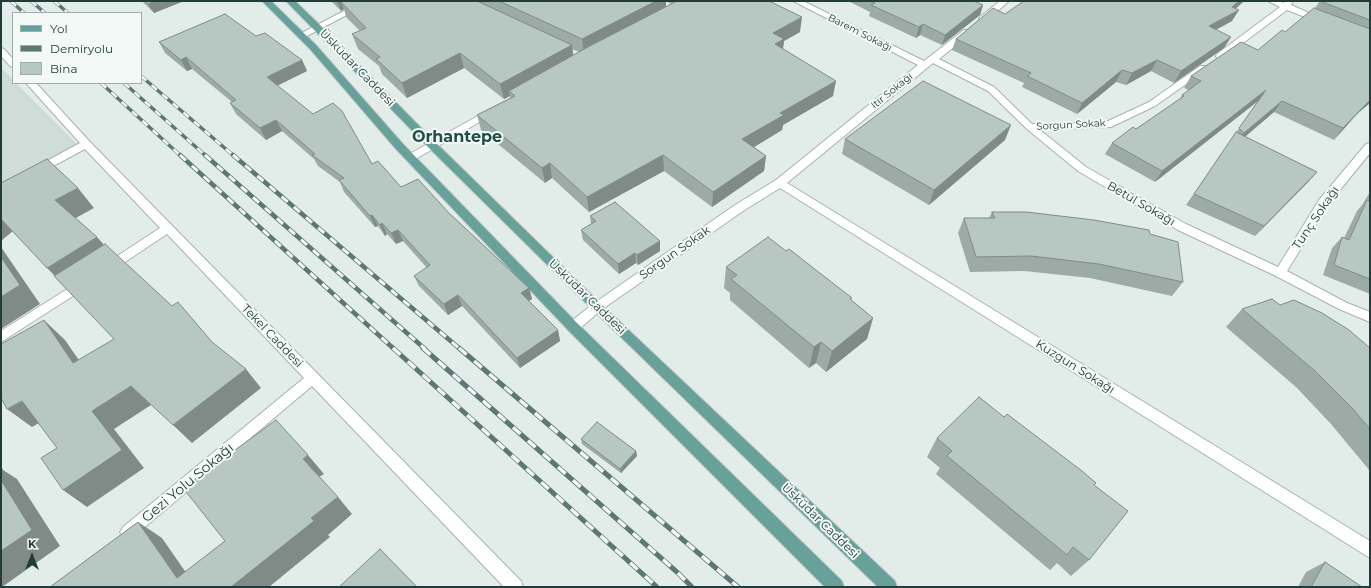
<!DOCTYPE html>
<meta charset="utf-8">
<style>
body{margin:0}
#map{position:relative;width:1371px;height:588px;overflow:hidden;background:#e2ece9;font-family:Montserrat,sans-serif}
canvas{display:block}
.frame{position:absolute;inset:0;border:2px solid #223d39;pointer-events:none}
.legend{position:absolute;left:12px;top:12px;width:130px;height:72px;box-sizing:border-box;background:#f3f9f6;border:1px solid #9faeaa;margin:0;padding:5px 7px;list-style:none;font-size:12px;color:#223d39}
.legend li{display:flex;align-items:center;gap:8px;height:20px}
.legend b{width:20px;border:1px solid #9faeaa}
.north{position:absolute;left:12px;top:536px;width:40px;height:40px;-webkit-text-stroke:3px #f3f9f6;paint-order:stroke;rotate:0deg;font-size:11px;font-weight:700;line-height:16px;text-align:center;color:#223d39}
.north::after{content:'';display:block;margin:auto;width:14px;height:18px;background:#223d39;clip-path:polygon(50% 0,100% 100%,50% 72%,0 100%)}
</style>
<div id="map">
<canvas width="1371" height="588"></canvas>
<div class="frame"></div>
<ul class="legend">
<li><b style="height:5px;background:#67a199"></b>Yol</li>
<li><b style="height:5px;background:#5d7874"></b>Demiryolu</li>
<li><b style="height:11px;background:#b7c7c2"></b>Bina</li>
</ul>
<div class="north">K</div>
</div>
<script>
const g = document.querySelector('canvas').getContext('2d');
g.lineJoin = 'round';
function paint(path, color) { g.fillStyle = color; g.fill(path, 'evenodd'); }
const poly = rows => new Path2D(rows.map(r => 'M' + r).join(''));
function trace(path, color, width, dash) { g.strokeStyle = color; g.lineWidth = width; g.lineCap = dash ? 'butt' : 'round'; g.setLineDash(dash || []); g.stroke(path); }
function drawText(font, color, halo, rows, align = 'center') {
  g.font = font + ' Montserrat,sans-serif'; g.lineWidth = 4; g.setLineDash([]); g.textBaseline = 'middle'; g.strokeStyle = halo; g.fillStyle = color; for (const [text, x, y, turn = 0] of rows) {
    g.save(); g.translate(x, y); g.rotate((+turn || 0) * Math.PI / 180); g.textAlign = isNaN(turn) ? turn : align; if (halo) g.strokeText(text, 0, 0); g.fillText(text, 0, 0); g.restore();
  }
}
const built = poly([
 [1,67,13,80,13,83,16,83,77,144,1,185]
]);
const minor = poly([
 [363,1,373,1,305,37,302,38,298,35,363,1],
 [793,1,803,1,924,61,964,30,970,30,971,32,970,34,939,59,994,87,1032,124,1106,122,1149,102,1200,66,1206,66,1208,68,1206,70,1155,106,1111,127,1040,130,1086,167,1186,224,1278,267,1319,200,1366,144,1370,143,1370,153,1327,206,1287,271,1347,303,1370,312,1370,322,1339,309,1276,276,1178,230,1078,171,1027,129,988,91,933,63,787,183,1370,541,1370,558,780,188,743,211,601,310,577,331,573,332,569,331,567,327,569,323,593,304,735,205,776,180,918,65,793,1],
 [1000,1,1009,1,986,21,980,21,979,19,980,17,1000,1],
 [1268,1,1279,1,1284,3,1285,1,1293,1,1291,5,1325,20,1324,22,1318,22,1287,10,1223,58,1217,58,1216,56,1217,54,1280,7,1268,1],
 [1,48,4,49,13,59,13,67,10,66,1,56,1,48],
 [26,83,36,83,90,142,521,581,523,587,504,587,312,386,133,537,128,539,123,537,120,532,123,527,304,378,167,234,113,270,109,271,105,270,103,267,105,264,160,228,85,149,42,172,34,172,33,170,34,168,80,143,26,83],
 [492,108,495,109,497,111,495,113,414,160,410,161,405,158,406,156,492,108],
 [83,279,87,281,89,284,87,287,1,342,1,331,83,279]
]);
const major = poly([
 [262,1,271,1,316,45,403,144,577,323,842,581,844,587,825,587,569,331,395,148,310,49,262,1],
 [286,1,295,1,321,26,436,143,601,304,895,581,897,587,878,587,593,310,428,147,286,1]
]);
const railFar2 = poly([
 [11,1,24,13],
 [31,1,45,13],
 [54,1,68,13],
 [141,76,234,156],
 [101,83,181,156],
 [124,83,206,156]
]);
const railFar1 = poly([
 [180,155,394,349],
 [205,155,425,349],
 [233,155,460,349]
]);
const rail = poly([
 [393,348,657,587],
 [423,348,677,572,692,587],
 [459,348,738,587]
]);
const wall = poly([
 [142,1,184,1,154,13],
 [329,1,769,1,800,32,784,41,783,49,833,96,783,125,782,130,754,147,766,156,764,171,712,207,664,171,589,212,552,178,545,183,481,130,477,115,510,98,510,96,504,99,464,68,407,98,382,74,379,66,358,49,352,34,360,31,346,17,344,9,341,11,333,3],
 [666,1,671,4,666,7],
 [572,49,579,52,573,55],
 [848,1,974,1,983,5,980,15,942,45,920,35,916,38,869,16,870,12],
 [1244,1,1236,8,1232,21,1216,30,1231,37,1224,48,1174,83,1151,71,1126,85,1116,82,1077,114,1022,87,1024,83,952,50,956,39,1005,14],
 [1320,1,1370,1,1370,103,1357,114,1334,140,1274,112,1245,137,1317,172,1308,182,1255,236,1186,205,1258,101,1155,182,1105,154,1112,143,1136,129,1180,99,1182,95,1189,90,1184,88,1191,76,1258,50,1285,32,1315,8],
 [256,36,302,60,307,71,277,86,401,187,449,213,529,288,532,299,529,301,558,330,560,341,520,368,462,306,448,315,419,286,414,276,427,268,403,241,396,244,387,234,385,236,378,226,375,227,344,192,340,182,318,166,314,159,282,131,266,140,236,114,230,103,232,102,192,69,187,71,165,53,159,42],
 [845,139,1005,140,929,205,842,154],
 [1370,192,1370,294,1323,275,1332,248,1342,237,1344,238,1357,211,1362,205],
 [992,212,1150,234,1183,282,1172,296,1090,278,1024,271,970,272,958,233,964,218,989,218],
 [590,216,660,251,638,265,636,263,619,274,583,240,581,230,591,224],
 [726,267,851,300,873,318,867,339,826,372,816,363,809,368,730,300,730,293,724,288],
 [1280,305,1370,348,1370,471,1331,424,1296,387,1226,327,1242,309],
 [937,438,1094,485,1089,560,1071,576,1057,563,1050,570,936,474,940,468,927,457],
 [581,439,636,451,637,456,621,473,582,444],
 [1325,562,1362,587,1298,587,1306,572]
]);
const shadedWall = poly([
 [155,1,184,1,154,13,148,4],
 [337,1,360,1,341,2,344,9,341,11],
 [656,1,666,1,666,11,584,54,582,39],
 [1239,1,1244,1,1228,16,1239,10,1232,21,1202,37,1209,26],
 [983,5,980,15,942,45,945,35],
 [802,17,800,32,784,41,782,54,773,59,773,33],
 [923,24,920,35,916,38,919,27],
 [1231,37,1224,48,1174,83,1181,71],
 [572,45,574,60,509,91,510,96,504,99,500,84],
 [460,53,464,68,407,98,402,83],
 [186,57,192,69,187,71,181,60],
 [302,60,307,71,272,88,267,77],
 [1157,60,1151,71,1126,85,1132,73],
 [1122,70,1116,82,1077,114,1082,103],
 [836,81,833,96,783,125,782,130,741,155,742,139,780,113],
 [1266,90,1258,101,1155,182,1162,171],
 [1370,100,1370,103,1357,114,1334,140,1343,128],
 [1282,101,1274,112,1236,144,1244,133],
 [276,120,282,131,266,140,260,128],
 [1011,125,1005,140,929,205,934,190],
 [663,155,664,171,589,212,587,197],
 [766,156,764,171,712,207,713,192],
 [550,163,552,178,545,183,542,168],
 [1317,172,1308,182,1255,236,1264,226],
 [78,188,94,208,72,220,55,200],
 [372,215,378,226,375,227,370,216],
 [1,218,13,231,1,241],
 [382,223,387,234,385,236,380,225],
 [398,230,403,241,396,244,391,233],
 [97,237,114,256,66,287,47,268],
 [660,241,660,251,638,265,637,255],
 [1,247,40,304,1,329],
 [635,253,636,263,619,274,618,264],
 [529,288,532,299,524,304,521,293],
 [458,295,462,306,448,315,444,304],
 [873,318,867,339,826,372,832,351],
 [44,320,65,340,94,382,73,363],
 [558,330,560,341,520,368,517,358],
 [821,342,816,363,809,368,814,347],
 [246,369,261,388,192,443,173,425],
 [131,386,151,405,114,429,144,468,87,507,63,490,92,411],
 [22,401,46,419,32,427,7,409],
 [636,451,637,456,621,473,620,469],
 [308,455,324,474,319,477,303,459],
 [1,466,3,470,17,479,60,546,2,587,1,587],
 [338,497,352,514,328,535,330,537,269,587,231,587,311,518],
 [138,522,162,538,196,587,177,578]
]);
const building = poly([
 [145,1,155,1,148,4,145,1],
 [343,1,477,1,572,45,500,84,460,53,402,83,376,59,380,57,352,34,366,28,341,2,343,1],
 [499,1,656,1,582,39,499,1],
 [677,1,769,1,802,17,773,33,784,39,775,44,836,81,780,113,784,115,742,139,766,156,713,192,663,155,587,197,550,163,542,168,477,115,515,96,509,91,586,48,677,1],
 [871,1,974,1,983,5,945,35,923,24,919,27,871,5,875,3,871,1],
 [1024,1,1239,1,1232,7,1239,10,1209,26,1231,37,1181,71,1157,60,1132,73,1122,70,1082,103,1027,76,1031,73,956,39,993,8,1005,14,1024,1],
 [1323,1,1370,1,1370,20,1322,2,1323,1],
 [1314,8,1370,29,1370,100,1343,128,1282,101,1244,133,1239,128,1266,90,1162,171,1112,143,1133,127,1136,129,1184,96,1182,95,1201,81,1191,76,1241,42,1258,50,1282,30,1285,32,1314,8],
 [225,14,256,36,265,33,302,60,267,77,313,114,333,103,342,111,372,164,378,161,401,187,418,179,449,213,529,288,521,293,558,330,517,358,458,295,444,304,414,276,430,265,398,230,391,233,382,223,380,225,372,215,370,216,339,180,344,178,312,155,315,154,276,120,260,128,230,103,236,100,186,57,181,60,159,42,225,14],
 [923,81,1011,125,934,190,845,139,923,81],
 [1236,132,1317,172,1264,226,1194,194,1236,132],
 [47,159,78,188,55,200,97,237,47,268,1,219,1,183,47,159],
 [1370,198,1370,279,1334,265,1342,237,1349,240,1367,200,1369,201,1370,198],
 [615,202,660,241,637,255,635,253,618,264,581,230,596,221,590,216,615,202],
 [992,212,1026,212,1094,220,1149,230,1150,234,1178,242,1183,282,1099,264,1031,256,976,257,964,218,995,218,992,212],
 [768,237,786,251,789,249,852,298,850,299,873,318,832,351,821,342,814,347,731,279,737,275,726,267,768,237],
 [105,244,172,306,178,302,212,342,246,369,173,425,131,386,92,411,122,450,63,490,41,458,57,448,22,401,7,409,1,398,1,344,44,320,73,363,114,339,54,276,105,244],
 [1,257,20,285,1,297,1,257],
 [1272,299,1280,305,1294,300,1322,313,1349,330,1370,348,1370,429,1352,408,1315,371,1242,309,1272,299],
 [979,397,1004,417,1007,414,1082,471,1096,483,1094,485,1128,511,1089,560,1073,547,1067,555,947,456,952,451,937,438,979,397],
 [276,420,308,455,303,459,338,497,311,518,314,521,231,587,50,587,138,522,177,578,225,541,183,488,276,420],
 [597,422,636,451,620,469,581,439,597,422],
 [1,480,32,530,1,551,1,480],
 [380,549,417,587,339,587,380,549],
 [1325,562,1362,587,1311,587,1325,562]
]);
const farStreetnames = [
 ["Barem Sokağı",860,33,27],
 ["Itır Sokağı",892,91,-39],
 ["Sorgun Sokak",1071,125,-3]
];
const streetNames = [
 ["Üsküdar Caddesi",357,68,46],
 ["Betül Sokağı",1141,204,30],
 ["Tunç Sokağı",1316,218,-56],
 ["Sorgun Sokak",675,253,-35],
 ["Üsküdar Caddesi",587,297,44],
 ["Tekel Caddesi",272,336,46],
 ["Kuzgun Sokağı",1075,367,32],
 ["Üsküdar Caddesi",820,521,44]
];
const nearStreetnames = [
 ["Gezi Yolu Sokağı",188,483,-40]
];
const districtNames = [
 ["Orhantepe",457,137]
];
paint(built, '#d0dcd8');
trace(minor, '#a5b4b1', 2);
trace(major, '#c1c9c8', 2);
paint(minor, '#fff');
paint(major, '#67a199');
trace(railFar2, '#5d7874', 3.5);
trace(railFar1, '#5d7874', 4.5);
trace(rail, '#5d7874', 5);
trace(railFar2, '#f3f9f6', 2.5, [7]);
trace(railFar1, '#f3f9f6', 3, [8]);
trace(rail, '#f3f9f6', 3.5, [10]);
paint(wall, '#9daba7');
paint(shadedWall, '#808b88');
paint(building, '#b7c7c2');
trace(building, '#808b88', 1);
drawText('10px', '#223d39', '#f3f9f6', farStreetnames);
drawText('12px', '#223d39', '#f3f9f6', streetNames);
drawText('14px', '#223d39', '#f3f9f6', nearStreetnames);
drawText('bold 16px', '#1f4e48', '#f3f9f6', districtNames);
</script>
